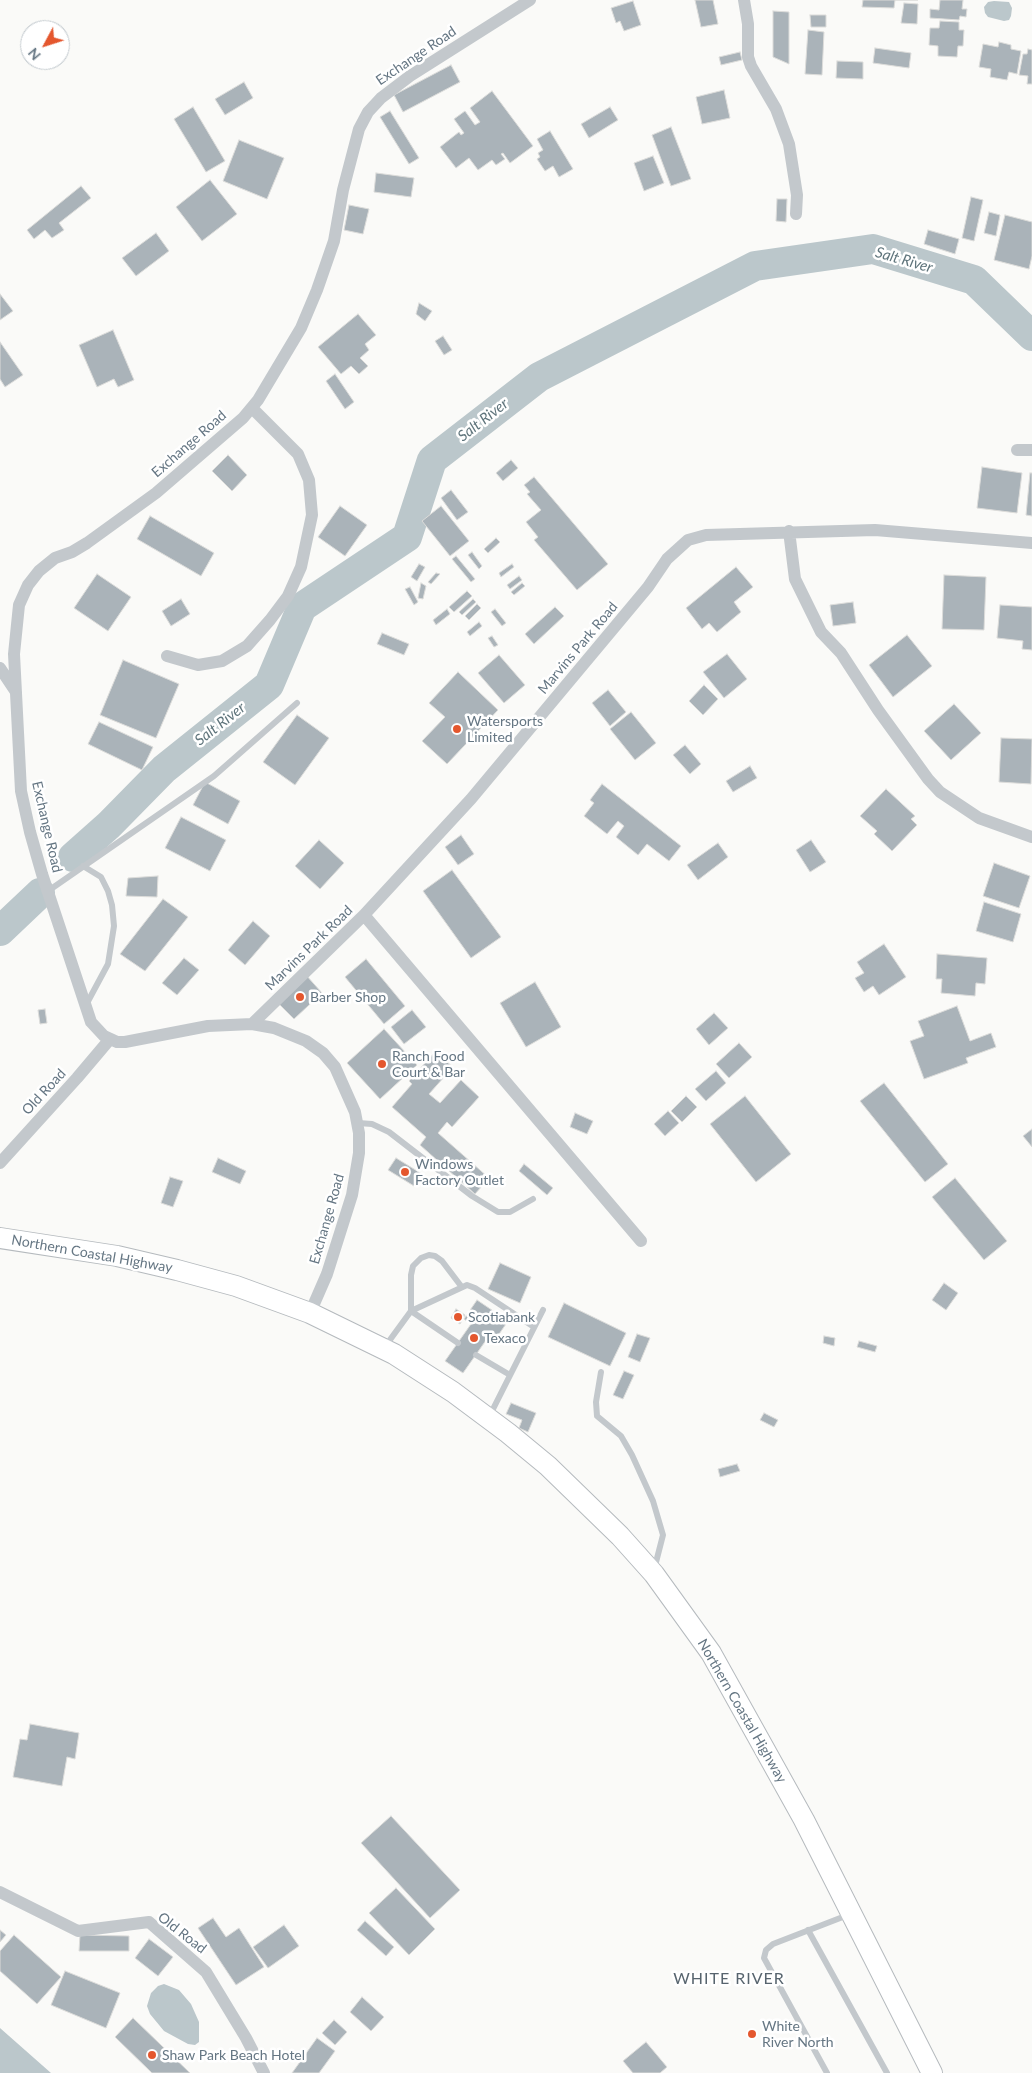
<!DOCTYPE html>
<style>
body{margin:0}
#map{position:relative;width:1032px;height:2073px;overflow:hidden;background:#fafaf8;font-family:Lato,sans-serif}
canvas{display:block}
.north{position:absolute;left:20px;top:20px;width:50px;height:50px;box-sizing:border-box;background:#fff;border:1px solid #c1c8cd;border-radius:50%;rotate:230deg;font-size:14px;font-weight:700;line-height:20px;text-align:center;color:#657683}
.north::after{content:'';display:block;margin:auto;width:18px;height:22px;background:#e4572e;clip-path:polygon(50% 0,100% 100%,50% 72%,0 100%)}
</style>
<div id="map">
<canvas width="1032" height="2073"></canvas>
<div class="north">N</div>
</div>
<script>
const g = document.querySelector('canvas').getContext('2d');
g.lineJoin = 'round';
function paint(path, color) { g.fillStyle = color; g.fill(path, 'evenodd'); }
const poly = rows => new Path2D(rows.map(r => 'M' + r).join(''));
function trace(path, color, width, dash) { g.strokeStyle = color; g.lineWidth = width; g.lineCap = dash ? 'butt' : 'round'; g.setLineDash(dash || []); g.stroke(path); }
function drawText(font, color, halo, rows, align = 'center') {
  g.font = font + ' Lato,sans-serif'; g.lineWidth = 5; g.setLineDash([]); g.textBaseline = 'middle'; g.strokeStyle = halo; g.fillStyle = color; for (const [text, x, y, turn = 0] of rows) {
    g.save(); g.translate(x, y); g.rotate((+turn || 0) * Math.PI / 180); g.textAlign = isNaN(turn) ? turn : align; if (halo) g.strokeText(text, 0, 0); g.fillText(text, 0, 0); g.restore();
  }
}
const water = poly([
 [994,1,1009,2,1012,8,1011,16,1009,20,1004,21,988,17,985,13,984,7,988,2],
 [164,1984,179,1990,191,2004,199,2022,199,2042,195,2045,188,2044,164,2031,150,2014,147,2006,151,1993,158,1986],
 [0,2028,51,2073,0,2073]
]);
const river = poly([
 [73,857,109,825,164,769,269,685,302,607,407,537,432,460,539,377,755,266,873,249,974,280,1032,336],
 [0,931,40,893]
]);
const building = poly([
 [695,0,713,0,718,24,701,27,695,0],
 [863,0,918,0,895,0,894,8,862,7,863,0],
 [940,0,963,0,962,9,967,9,966,17,960,16,959,20,930,18,930,9,939,10,940,0],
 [633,1,641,25,624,31,620,21,616,23,611,8,633,1],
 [904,3,918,4,917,24,901,23,904,3],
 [773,11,789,12,789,64,773,57,773,11],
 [810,15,826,15,826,27,811,27,810,15],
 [940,21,959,22,959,30,964,30,963,46,958,46,957,57,938,56,938,46,929,45,930,28,939,28,940,21],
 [808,30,824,32,822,75,805,74,808,30],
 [999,42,1011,45,1011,49,1021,51,1017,74,1009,72,1007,80,990,77,991,69,979,67,983,44,998,47,999,42],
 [875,48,911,53,909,68,873,63,875,48],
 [1028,49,1032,50,1032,84,1027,84,1028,76,1019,75,1023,54,1027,54,1028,49],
 [740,52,742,60,721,65,719,57,740,52],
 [837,61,863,62,863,79,836,78,837,61],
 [451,65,460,82,403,112,394,95,451,65],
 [244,82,253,98,225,115,215,99,244,82],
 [724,90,730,118,702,124,696,97,724,90],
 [492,91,533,146,510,163,503,153,501,154,505,159,496,165,492,160,478,170,469,158,456,168,440,147,459,132,461,135,464,133,454,119,465,111,475,125,480,122,470,108,492,91],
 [193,107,225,161,206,172,174,119,193,107],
 [610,107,618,120,589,138,581,124,610,107],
 [390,111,419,158,409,164,380,117,390,111],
 [671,127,691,179,671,186,652,135,671,127],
 [550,131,573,169,559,177,553,166,545,171,537,159,540,157,538,153,543,150,537,139,550,131],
 [239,140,284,158,267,199,223,181,239,140],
 [653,156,664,183,644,191,634,163,653,156],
 [376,173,414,178,411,197,374,192,376,173],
 [210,180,237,214,202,241,176,207,210,180],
 [81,186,91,198,59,223,64,230,52,238,45,230,34,239,27,230,81,186],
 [971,197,983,200,974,241,962,238,971,197],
 [777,199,787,199,786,222,776,221,777,199],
 [349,205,369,209,363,234,344,230,349,205],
 [989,212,1000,215,996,236,984,233,989,212],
 [1005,215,1032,222,1032,256,1029,269,994,260,1005,215],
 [928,230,959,239,955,254,924,244,928,230],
 [156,233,169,251,136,276,122,258,156,233],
 [0,294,13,311,0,320,0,294],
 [419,303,432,311,425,321,416,314,419,303],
 [358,314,376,335,365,344,369,350,360,358,368,366,359,374,351,366,341,374,318,347,358,314],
 [113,330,134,380,118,387,114,379,97,387,79,345,113,330],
 [443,336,452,350,444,355,435,341,443,336],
 [0,342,23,375,5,387,0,379,0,342],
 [335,374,354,402,345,409,326,381,335,374],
 [228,455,247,475,232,491,212,471,228,455],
 [511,460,518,468,503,481,496,473,511,460],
 [982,467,1022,473,1017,513,977,508,982,467],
 [1030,473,1032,473,1032,516,1026,515,1030,473],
 [534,477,608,564,577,590,534,540,538,537,526,522,541,510,527,494,530,492,524,485,534,477],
 [451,490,468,512,457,520,441,498,451,490],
 [340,506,367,525,345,556,318,537,340,506],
 [441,506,469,541,450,556,422,521,441,506],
 [150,516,214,553,201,576,137,539,150,516],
 [496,538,500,542,488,553,484,549,496,538],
 [472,552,482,566,479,569,468,555,472,552],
 [456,556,475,579,471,582,452,559,456,556],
 [419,564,425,567,417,581,411,577,419,564],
 [512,564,514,567,501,577,499,573,512,564],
 [736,567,753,587,734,602,741,612,717,632,709,623,702,629,686,608,736,567],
 [436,573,440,574,431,584,428,582,436,573],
 [97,574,131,597,108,631,74,608,97,574],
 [944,575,986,577,984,630,942,629,944,575],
 [519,576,522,580,510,589,507,585,519,576],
 [421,583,426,586,423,599,418,598,421,583],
 [522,583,525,586,514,595,511,592,522,583],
 [410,587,418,602,414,605,405,589,410,587],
 [467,591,472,596,454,612,449,607,467,591],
 [181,599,190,614,171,626,162,611,181,599],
 [473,599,476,602,462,615,459,612,473,599],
 [853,602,856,623,833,626,830,605,853,602],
 [477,604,481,608,469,620,465,616,477,604],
 [1000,605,1032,607,1032,650,1022,649,1023,641,997,638,1000,605],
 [555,607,564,616,534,644,525,634,555,607],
 [447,609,450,614,436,625,433,620,447,609],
 [495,609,506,623,502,626,491,612,495,609],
 [479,622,482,626,470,636,467,632,479,622],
 [382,633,409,644,404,655,377,644,382,633],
 [907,635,932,666,893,697,869,665,907,635],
 [492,636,498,645,494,647,488,638,492,636],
 [727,654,747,679,724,698,703,672,727,654],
 [499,655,525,685,504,703,478,673,499,655],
 [123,660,179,684,156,738,100,715,123,660],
 [458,672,498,710,447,764,422,741,445,717,429,703,458,672],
 [704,685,718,699,703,715,689,701,704,685],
 [608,690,626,712,610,726,592,703,608,690],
 [954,704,981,733,951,760,924,731,954,704],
 [631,712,656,743,635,760,610,729,631,712],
 [297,715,329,738,295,785,263,762,297,715],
 [99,722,153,747,142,770,88,744,99,722],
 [1001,738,1032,739,1031,784,999,782,1001,738],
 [685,745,701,764,690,774,673,755,685,745],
 [750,766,757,778,733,792,726,781,750,766],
 [205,782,240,801,228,824,193,805,205,782],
 [602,784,681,846,669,861,647,844,638,855,616,837,624,826,618,821,607,834,584,816,594,803,590,800,602,784],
 [886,789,915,816,911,819,917,825,892,851,874,834,877,831,860,816,886,789],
 [181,817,226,840,210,871,165,848,181,817],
 [461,835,474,854,458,865,445,847,461,835],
 [319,840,344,863,320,889,295,866,319,840],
 [811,840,826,862,810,872,796,850,811,840],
 [718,843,728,857,698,880,687,865,718,843],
 [994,863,1030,876,1019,908,983,896,994,863],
 [452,870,501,937,471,958,423,891,452,870],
 [158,876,157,897,126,896,128,878,158,876],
 [163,899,188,917,145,971,120,954,163,899],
 [984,902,1021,914,1013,942,976,931,984,902],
 [253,921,270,936,245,965,228,950,253,921],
 [884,944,906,977,879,995,873,986,864,992,855,978,864,973,857,962,884,944],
 [937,954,987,958,985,984,976,983,975,996,941,993,942,979,936,979,937,954],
 [184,958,199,970,177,995,162,983,184,958],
 [366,959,405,1006,384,1024,345,977,366,959],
 [306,975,322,993,294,1019,277,1002,306,975],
 [535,982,561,1027,526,1047,500,1003,535,982],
 [957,1006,970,1041,991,1033,996,1047,966,1058,968,1063,924,1079,910,1041,924,1036,918,1021,957,1006],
 [45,1009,47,1023,40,1024,38,1010,45,1009],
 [412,1010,426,1027,404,1044,391,1027,412,1010],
 [714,1013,728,1028,709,1045,696,1029,714,1013],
 [384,1029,417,1065,380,1099,347,1063,384,1029],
 [739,1043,752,1057,729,1078,716,1064,739,1043],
 [435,1052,453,1067,429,1094,440,1103,461,1080,479,1097,452,1127,447,1122,438,1133,489,1178,475,1194,420,1145,426,1137,392,1107,412,1084,409,1081,435,1052],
 [716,1071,726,1083,706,1101,695,1089,716,1071],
 [884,1083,948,1164,925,1182,860,1101,884,1083],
 [686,1096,697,1107,682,1122,671,1111,686,1096],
 [745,1096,791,1154,756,1182,710,1124,745,1096],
 [668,1111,679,1123,665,1136,654,1124,668,1111],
 [575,1113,593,1121,587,1134,570,1127,575,1113],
 [1032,1129,1032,1147,1023,1136,1032,1129],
 [218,1158,246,1171,240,1184,212,1172,218,1158],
 [396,1158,422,1174,414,1186,388,1170,396,1158],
 [524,1164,553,1188,547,1195,519,1171,524,1164],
 [170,1177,183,1181,173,1207,161,1203,170,1177],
 [955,1178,1007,1241,984,1260,932,1197,955,1178],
 [500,1263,531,1277,520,1303,488,1289,500,1263],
 [944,1283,958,1293,946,1310,932,1300,944,1283],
 [477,1300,508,1321,495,1340,489,1336,463,1373,445,1361,471,1324,464,1319,477,1300],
 [564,1303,626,1333,610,1366,548,1337,564,1303],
 [456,1309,465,1315,460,1324,451,1318,456,1309],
 [637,1334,650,1338,640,1362,628,1357,637,1334],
 [824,1336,835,1338,834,1346,823,1343,824,1336],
 [859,1341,877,1346,875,1352,857,1347,859,1341],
 [624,1371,634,1375,623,1399,613,1395,624,1371],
 [511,1403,536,1413,528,1432,519,1428,522,1420,506,1414,511,1403],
 [764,1413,778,1420,774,1427,760,1420,764,1413],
 [737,1464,740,1471,720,1477,718,1469,737,1464],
 [30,1724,79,1733,75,1759,67,1757,62,1786,13,1777,20,1739,27,1740,30,1724],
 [391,1816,460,1890,430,1918,361,1843,391,1816],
 [396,1888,435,1929,409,1955,369,1913,396,1888],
 [213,1918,226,1937,239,1928,264,1967,236,1985,198,1928,213,1918],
 [365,1921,394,1947,386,1956,357,1930,365,1921],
 [284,1925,299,1946,268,1968,253,1947,284,1925],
 [0,1930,6,1935,0,1942,0,1930],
 [14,1935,61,1977,37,2004,0,1971,0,1951,14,1935],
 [80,1935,129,1936,129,1951,79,1951,80,1935],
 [149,1939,173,1957,158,1976,135,1958,149,1939],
 [65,1971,120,1993,106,2028,51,2005,65,1971],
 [362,1997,384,2017,371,2031,350,2012,362,1997],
 [133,2018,190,2073,152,2073,115,2037,133,2018],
 [334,2020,347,2032,335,2045,322,2033,334,2020],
 [317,2038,335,2051,319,2073,292,2073,317,2038],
 [646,2042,667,2067,660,2073,633,2073,623,2061,646,2042]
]);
const lane = poly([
 [83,866,101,877,108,891,112,905,114,926,108,964,86,1005],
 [48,891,214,776,297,703],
 [358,1123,372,1124,389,1132,472,1196,498,1212,510,1212,533,1199],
 [458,1343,411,1311,467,1285,475,1288,534,1327],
 [384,1348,411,1311,411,1275,413,1266,421,1258,429,1255,435,1256,442,1261,461,1286],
 [476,1355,510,1375],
 [601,1372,596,1402,597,1416,621,1436,632,1455,653,1501,663,1535,654,1570],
 [489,1417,543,1310],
 [808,1930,887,2073],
 [827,2073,764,1958,766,1950,773,1944,848,1915]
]);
const street = poly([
 [744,0,748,24,748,57,751,66,776,109,789,144,797,195,796,214],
 [1017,450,1032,450],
 [789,531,795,579,821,632,841,653,878,710,928,779,940,792,979,818,1032,837],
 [167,656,198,665,222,661,247,646,270,620,288,596,301,567,312,515,309,480,298,454,252,408],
 [0,668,16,692],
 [364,915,641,1241],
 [252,1024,364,915,471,799,648,587,667,559,688,540,706,535,875,530,1032,543],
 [0,1163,77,1078,110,1039],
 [310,1313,327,1274,352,1195,359,1153,359,1133,355,1112,335,1067,323,1053,306,1041,274,1028,252,1024,208,1026,125,1042,117,1042,104,1036,91,1022,42,874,30,832,21,791,14,654,19,605,28,585,39,571,55,558,72,552,87,543,156,493,243,418,258,400,301,328,317,290,334,241,343,190,359,129,368,112,381,98,410,76,530,0],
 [0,1892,78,1931,149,1922,206,1972,246,2038,264,2073]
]);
const primary = poly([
 [0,1238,117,1256,177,1270,236,1286,310,1313,394,1354,453,1392,508,1433,548,1466,620,1536,654,1574,711,1653,804,1820,932,2073]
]);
const markers = [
 [457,729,5,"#e4572e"],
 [300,997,5,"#e4572e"],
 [382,1064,5,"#e4572e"],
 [405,1172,5,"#e4572e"],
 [458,1317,5,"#e4572e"],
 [474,1338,5,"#e4572e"],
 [752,2034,5,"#e4572e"],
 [152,2055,5,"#e4572e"]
];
const streetNames = [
 ["Exchange Road",416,56,-34],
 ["Exchange Road",189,444,-41],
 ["Marvins Park Road",578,648,-50],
 ["Exchange Road",47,827,77],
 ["Marvins Park Road",309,948,-44],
 ["Old Road",44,1092,-47],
 ["Exchange Road",327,1219,-74],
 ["Northern Coastal Highway",92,1254,10],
 ["Northern Coastal Highway",742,1711,60],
 ["Old Road",182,1933,38]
];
const poiNames = [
 ["Watersports",467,721],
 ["Limited",467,737],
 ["Barber Shop",310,997],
 ["Ranch Food",392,1056],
 ["Court & Bar",392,1072],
 ["Windows",415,1164],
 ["Factory Outlet",415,1180],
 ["Scotiabank",468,1317],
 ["Texaco",484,1338],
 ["White",762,2026],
 ["River North",762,2042],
 ["Shaw Park Beach Hotel",162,2055]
];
const waterNames = [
 ["Salt River",904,260,16],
 ["Salt River",483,420,-38],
 ["Salt River",220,724,-38]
];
const quarterNames = [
 ["WHITE RIVER",729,1979]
];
paint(water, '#bbc7cb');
trace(river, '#bbc7cb', 30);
paint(building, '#aab3b9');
trace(building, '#dcdcda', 1);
trace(primary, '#b5babe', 22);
trace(lane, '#c3c8cc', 6);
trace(street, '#c3c8cc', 12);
trace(primary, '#fff', 20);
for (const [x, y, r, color] of markers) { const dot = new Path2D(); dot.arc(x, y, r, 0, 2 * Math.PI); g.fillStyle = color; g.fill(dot); trace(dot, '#fff', 2); }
drawText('14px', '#657683', '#fff', streetNames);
drawText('14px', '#657683', '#fff', poiNames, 'left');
drawText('italic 15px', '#60757c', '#fff', waterNames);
g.letterSpacing = '1px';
drawText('16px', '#57646e', '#fff', quarterNames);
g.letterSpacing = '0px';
</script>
